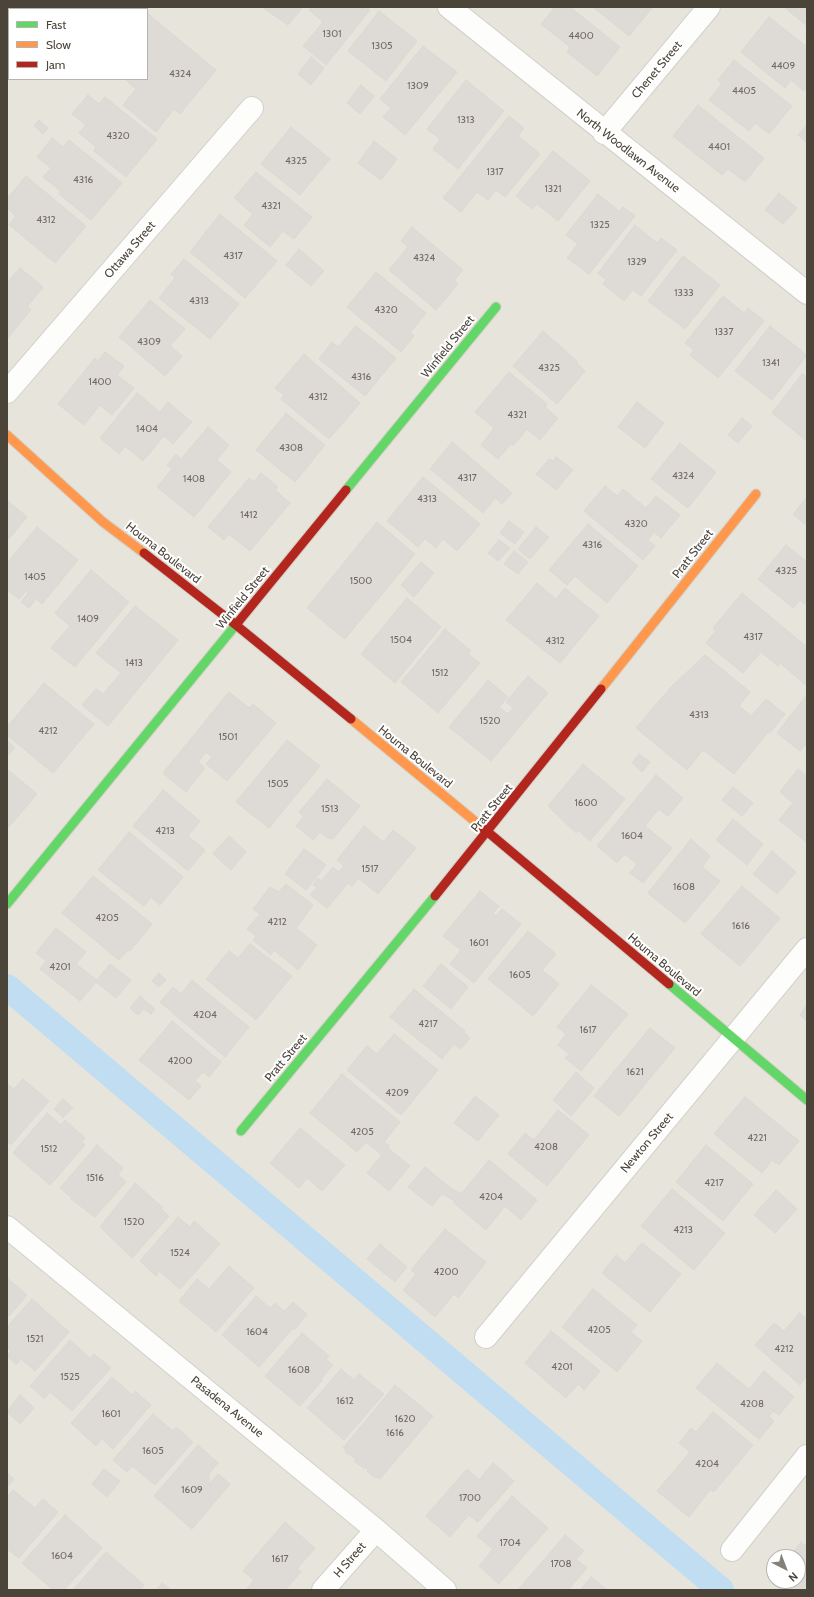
<!DOCTYPE html>
<style>
body{margin:0}
#map{position:relative;width:814px;height:1597px;overflow:hidden;background:#f4f2ee;font-family:Cabin,sans-serif}
canvas{display:block}
.frame{position:absolute;inset:0;border:8px solid #4b4439;pointer-events:none}
.legend{position:absolute;left:8px;top:8px;width:140px;height:72px;box-sizing:border-box;background:#fff;border:1px solid #b7b4b0;margin:0;padding:5px 7px;list-style:none;font-size:12px;color:#4b4439}
.legend li{display:flex;align-items:center;gap:8px;height:20px}
.legend b{width:20px;border:1px solid #b7b4b0}
.north{position:absolute;left:766px;top:1549px;width:40px;height:40px;box-sizing:border-box;background:#fff;border:1px solid #b7b4b0;border-radius:50%;rotate:138deg;font-size:11px;font-weight:700;line-height:16px;text-align:center;color:#4b4439}
.north::after{content:'';display:block;margin:auto;width:14px;height:18px;background:#868178;clip-path:polygon(50% 0,100% 100%,50% 72%,0 100%)}
</style>
<div id="map">
<canvas width="814" height="1597"></canvas>
<div class="frame"></div>
<ul class="legend">
<li><b style="height:5px;background:#63d668"></b>Fast</li>
<li><b style="height:5px;background:#ff974d"></b>Slow</li>
<li><b style="height:5px;background:#b3261e"></b>Jam</li>
</ul>
<div class="north">N</div>
</div>
<script>
const g = document.querySelector('canvas').getContext('2d');
g.lineJoin = 'round';
function paint(path, color) { g.fillStyle = color; g.fill(path, 'evenodd'); }
const poly = rows => new Path2D(rows.map(r => 'M' + r).join(''));
function trace(path, color, width, dash) { g.strokeStyle = color; g.lineWidth = width; g.lineCap = dash ? 'butt' : 'round'; g.setLineDash(dash || []); g.stroke(path); }
function drawText(font, color, halo, rows, align = 'center') {
  g.font = font + ' Cabin,sans-serif'; g.lineWidth = 4; g.setLineDash([]); g.textBaseline = 'middle'; g.strokeStyle = halo; g.fillStyle = color; for (const [text, x, y, turn = 0] of rows) {
    g.save(); g.translate(x, y); g.rotate((+turn || 0) * Math.PI / 180); g.textAlign = isNaN(turn) ? turn : align; if (halo) g.strokeText(text, 0, 0); g.fillText(text, 0, 0); g.restore();
  }
}
const residential = poly([
 [7,7,807,7,807,1590,7,1590],
 [9,9,147,9,147,79,9,79],
 [774,1557,798,1557,798,1581,774,1581]
]);
const canal = poly([
 [7,987,721,1590]
]);
const building = poly([
 [7,7,49,7,51,9,9,9,9,37,7,36,7,7],
 [61,7,84,7,83,9,64,9,61,7],
 [128,7,140,7,142,9,126,9,128,7],
 [262,7,303,7,288,25,262,7],
 [311,7,366,7,370,10,326,65,303,46,323,22,309,10,311,7],
 [555,7,570,7,620,47,597,76,567,52,570,47,541,24,555,7],
 [593,7,653,7,629,36,593,7],
 [784,7,807,7,807,26,784,7],
 [379,11,417,41,386,81,348,51,379,11],
 [147,13,216,70,180,114,174,109,156,132,123,105,136,89,125,79,147,79,147,13],
 [769,17,807,47,807,87,804,91,791,80,785,88,741,52,769,17],
 [423,46,457,72,405,135,383,117,391,108,380,99,423,46],
 [311,57,324,68,311,85,298,74,311,57],
 [734,60,792,106,769,134,755,123,749,131,709,100,722,83,718,80,734,60],
 [466,80,504,111,458,169,433,149,440,139,427,129,466,80],
 [361,85,374,96,360,114,347,103,361,85],
 [88,95,99,104,105,97,157,139,126,177,94,151,96,147,79,133,86,125,72,114,88,95],
 [698,105,764,158,745,182,728,169,722,175,673,136,698,105],
 [509,116,524,128,518,136,540,154,505,197,496,190,488,200,477,192,461,212,443,198,509,116],
 [39,120,48,128,43,134,34,126,39,120],
 [807,125,807,143,798,135,807,125],
 [291,127,330,159,300,195,261,164,291,127],
 [52,138,63,147,69,140,122,183,91,220,59,194,61,191,43,177,51,168,37,157,52,138],
 [374,141,397,159,381,180,358,163,374,141],
 [553,151,590,181,558,221,537,204,532,209,516,196,553,151],
 [256,172,312,217,294,239,283,231,270,247,244,225,253,214,234,198,256,172],
 [26,176,86,226,55,263,9,225,16,216,7,208,7,199,26,176],
 [779,193,797,208,783,224,765,210,779,193],
 [598,194,619,211,623,207,635,216,589,274,567,258,578,244,566,235,598,194],
 [220,214,277,261,245,298,190,252,220,214],
 [635,225,657,243,661,238,677,250,641,296,633,290,624,301,603,284,606,280,598,273,635,225],
 [412,227,463,270,454,281,458,284,436,310,389,270,408,247,401,241,412,227],
 [299,249,324,271,311,286,286,265,299,249],
 [683,256,720,285,685,329,648,301,683,256],
 [184,259,239,304,210,339,159,298,175,278,171,274,184,259],
 [20,268,43,287,27,307,31,310,7,339,7,283,20,268],
 [376,272,426,313,410,333,414,336,401,352,347,307,376,272],
 [723,296,744,313,748,308,764,321,718,378,690,355,694,350,685,343,723,296],
 [150,300,185,329,170,346,182,356,165,376,119,337,150,300],
 [356,326,396,358,365,396,319,359,332,342,338,347,356,326],
 [770,326,807,355,772,400,735,371,770,326],
 [543,331,577,361,576,362,585,371,557,404,513,366,543,331],
 [105,352,124,366,117,375,134,388,112,415,100,405,84,425,58,404,95,358,98,361,105,352],
 [304,354,360,403,329,439,281,399,284,395,275,388,304,354],
 [509,372,547,404,545,407,558,418,540,440,527,429,513,446,511,444,498,459,481,445,494,428,475,412,509,372],
 [802,374,807,377,807,441,772,413,802,374],
 [137,393,160,412,168,402,192,422,173,444,164,436,143,461,125,446,119,454,100,438,137,393],
 [637,402,664,423,645,448,618,427,637,402],
 [286,413,325,445,295,482,256,450,286,413],
 [742,418,752,426,738,443,728,435,742,418],
 [208,427,229,445,217,460,231,472,194,517,157,487,172,469,167,465,176,454,181,459,208,427],
 [452,442,512,493,502,504,495,498,483,513,430,469,452,442],
 [680,443,716,472,688,508,651,479,680,443],
 [556,457,573,470,556,490,536,474,549,459,553,461,556,457],
 [261,473,278,487,275,490,290,503,250,551,229,534,224,540,208,527,249,478,254,482,261,473],
 [423,477,480,524,457,551,443,539,436,548,425,539,418,547,387,521,423,477],
 [605,486,617,496,623,489,646,508,656,496,680,515,661,538,654,532,648,540,655,546,643,560,584,511,605,486],
 [807,497,807,526,793,514,807,497],
 [7,500,27,517,7,541,7,500],
 [509,521,524,532,515,544,500,533,509,521],
 [377,522,415,554,345,639,307,608,377,522],
 [588,524,638,566,607,603,575,576,567,585,549,570,588,524],
 [37,527,78,560,42,604,36,599,29,608,21,602,28,593,26,591,19,599,9,591,7,593,7,563,37,527],
 [536,527,549,537,530,559,518,549,536,527],
 [499,540,510,548,498,561,488,553,499,540],
 [786,545,807,562,807,606,800,600,793,608,758,579,786,545],
 [514,551,528,562,518,574,504,564,514,551],
 [421,562,434,573,414,597,401,585,421,562],
 [91,570,129,602,75,667,51,648,70,626,55,613,91,570],
 [537,583,556,599,565,588,599,616,560,663,506,620,537,583],
 [742,593,807,647,807,686,780,663,778,666,761,652,743,673,706,643,716,631,713,628,742,593],
 [407,598,441,627,395,683,361,654,407,598],
 [135,606,178,640,108,726,82,705,96,689,103,694,121,673,96,653,135,606],
 [445,629,471,651,468,654,480,663,438,713,401,682,445,629],
 [705,655,750,692,739,706,751,716,766,699,785,714,770,733,768,732,734,774,703,750,687,770,636,728,671,687,705,655],
 [528,676,548,693,491,761,449,727,488,680,508,697,499,707,508,714,513,708,506,702,528,676],
 [44,683,94,724,53,773,7,735,7,727,44,683],
 [229,692,249,708,253,704,276,723,227,781,206,764,212,757,206,752,198,762,205,768,186,792,163,773,229,692],
 [805,697,807,699,807,743,800,751,777,733,805,697],
 [7,740,15,748,7,756,7,740],
 [287,740,320,766,269,828,236,802,287,740],
 [639,754,650,762,642,772,632,763,639,754],
 [583,764,625,799,590,841,578,830,576,833,548,806,583,764],
 [7,769,37,794,7,829,7,769],
 [798,769,807,776,807,843,779,820,793,803,780,792,798,769],
 [656,775,683,798,668,816,659,809,645,826,672,848,643,883,630,873,637,864,625,854,617,863,597,846,656,775],
 [327,779,360,806,333,839,328,838,320,832,313,840,296,826,304,816,299,812,327,779],
 [733,787,753,803,742,816,722,800,733,787],
 [163,790,200,821,188,836,205,850,188,871,133,826,163,790],
 [733,819,763,844,747,865,716,840,733,819],
 [364,826,383,842,393,830,416,848,378,894,358,878,352,886,348,883,327,908,310,895,317,887,313,885,318,878,321,881,333,867,339,872,344,866,337,860,364,826],
 [129,832,183,877,160,905,151,897,144,906,98,870,129,832],
 [229,836,246,852,231,870,213,854,229,836],
 [691,839,710,856,702,867,720,881,685,923,648,893,691,839],
 [304,849,326,865,306,890,285,874,304,849],
 [772,851,796,872,777,894,753,874,772,851],
 [93,876,152,924,130,951,128,950,119,960,62,913,93,876],
 [286,884,313,905,296,928,317,945,298,970,274,950,271,955,253,940,256,936,247,929,260,914,253,909,270,887,279,892,286,884],
 [742,886,780,918,740,966,701,934,742,886],
 [480,891,499,906,493,913,496,916,502,909,521,924,474,983,450,964,461,950,443,936,480,891],
 [56,928,86,952,76,964,97,980,110,964,131,980,116,998,96,982,80,1001,40,969,46,961,36,953,56,928],
 [528,931,556,954,542,970,559,984,533,1016,488,979,528,931],
 [250,944,292,976,256,1020,206,979,229,951,238,958,250,944],
 [441,964,468,987,451,1009,423,986,441,964],
 [159,973,166,980,159,987,152,981,159,973],
 [192,980,249,1027,225,1057,160,1002,173,987,181,994,192,980],
 [591,985,628,1014,581,1071,565,1058,569,1054,558,1045,566,1034,557,1027,591,985],
 [414,989,465,1031,464,1032,470,1038,461,1049,454,1044,442,1059,390,1017,414,989],
 [140,996,155,1009,151,1014,144,1009,138,1015,130,1008,140,996],
 [807,1004,807,1021,800,1015,807,1004],
 [172,1021,221,1062,209,1077,203,1072,195,1081,201,1086,189,1100,139,1060,172,1021],
 [650,1028,675,1048,619,1116,594,1096,650,1028],
 [394,1034,438,1070,401,1115,347,1070,367,1046,377,1054,394,1034],
 [576,1072,594,1088,571,1116,553,1100,576,1072],
 [342,1074,400,1122,384,1142,390,1146,388,1148,410,1166,389,1191,367,1173,382,1155,366,1142,357,1152,310,1113,342,1074],
 [23,1079,49,1101,11,1145,7,1141,7,1084,14,1089,23,1079],
 [475,1096,499,1115,478,1141,454,1123,475,1096],
 [745,1097,799,1141,779,1165,772,1160,762,1173,714,1134,745,1097],
 [63,1099,73,1108,63,1118,54,1109,63,1099],
 [558,1110,589,1135,547,1186,508,1154,525,1133,534,1140,558,1110],
 [47,1113,61,1125,65,1120,85,1138,82,1142,85,1145,50,1185,13,1153,47,1113],
 [300,1128,345,1165,322,1191,307,1178,299,1188,270,1163,300,1128],
 [97,1145,123,1168,118,1175,126,1182,95,1217,71,1199,73,1199,60,1188,97,1145],
 [706,1145,753,1184,723,1221,676,1182,706,1145],
 [489,1160,537,1200,521,1220,505,1206,486,1230,454,1203,455,1201,442,1194,432,1206,408,1187,425,1167,448,1186,461,1194,489,1160],
 [135,1183,162,1207,161,1209,169,1216,132,1258,100,1227,135,1183],
 [672,1189,725,1233,694,1270,641,1226,672,1189],
 [776,1190,797,1209,775,1233,754,1215,776,1190],
 [178,1217,190,1227,194,1221,220,1244,180,1289,159,1271,156,1276,140,1261,178,1217],
 [445,1229,486,1262,458,1298,454,1294,435,1317,403,1290,416,1274,411,1270,445,1229],
 [642,1243,681,1274,650,1312,602,1273,616,1255,625,1263,642,1243],
 [380,1244,407,1267,395,1282,367,1259,380,1244],
 [229,1266,254,1288,216,1332,179,1301,197,1279,209,1289,229,1266],
 [7,1278,27,1295,9,1316,7,1314,7,1278],
 [593,1289,637,1325,631,1332,642,1341,617,1372,562,1327,593,1289],
 [256,1296,270,1308,275,1303,284,1311,293,1302,307,1314,294,1330,294,1327,259,1367,222,1335,256,1296],
 [32,1299,69,1332,35,1371,21,1359,16,1365,7,1356,11,1351,7,1347,7,1327,32,1299],
 [799,1313,807,1319,807,1353,805,1356,807,1358,807,1376,800,1385,755,1345,774,1323,784,1331,799,1313],
 [551,1331,600,1371,584,1390,578,1384,566,1398,525,1363,551,1331],
 [302,1333,329,1356,326,1359,333,1365,322,1378,322,1381,300,1406,265,1376,302,1333],
 [70,1340,90,1358,94,1354,111,1368,72,1411,50,1392,44,1399,30,1386,70,1340],
 [717,1363,749,1389,764,1371,794,1397,779,1415,773,1411,769,1416,774,1421,759,1439,696,1388,717,1363],
 [341,1369,354,1380,359,1374,384,1394,344,1440,307,1408,341,1369],
 [112,1377,132,1395,135,1391,151,1405,113,1449,102,1439,96,1446,71,1423,112,1377],
 [395,1385,433,1416,380,1479,376,1477,374,1477,367,1471,368,1470,366,1468,365,1469,354,1461,356,1459,345,1452,346,1450,343,1448,395,1385],
 [20,1395,34,1408,20,1424,7,1412,20,1395],
 [713,1412,753,1445,714,1492,710,1490,689,1517,657,1491,690,1452,679,1443,691,1428,696,1432,713,1412],
 [153,1414,173,1431,176,1427,193,1442,155,1485,132,1466,127,1472,113,1460,153,1414],
 [198,1445,218,1463,209,1474,209,1484,218,1474,230,1484,192,1529,154,1496,198,1445],
 [493,1463,514,1481,478,1522,469,1515,450,1537,426,1516,467,1469,479,1480,493,1463],
 [104,1469,120,1481,107,1497,92,1484,104,1469],
 [7,1473,14,1479,7,1487,7,1473],
 [13,1490,35,1508,43,1499,58,1512,19,1558,7,1549,7,1497,13,1490],
 [512,1496,548,1528,499,1584,479,1566,493,1549,477,1536,512,1496],
 [65,1515,102,1548,64,1590,53,1590,22,1563,65,1515],
 [285,1522,315,1548,297,1569,301,1572,285,1590,246,1590,254,1580,243,1571,285,1522],
 [565,1535,584,1551,576,1559,587,1568,568,1590,518,1590,565,1535],
 [801,1542,807,1547,807,1590,781,1590,770,1581,774,1576,774,1581,798,1581,798,1557,789,1557,801,1542],
 [106,1552,144,1585,140,1590,73,1590,106,1552],
 [591,1577,607,1590,580,1590,591,1577],
 [162,1583,171,1590,156,1590,162,1583]
]);
const street = poly([
 [449,7,807,293],
 [604,133,709,7],
 [7,392,252,108],
 [7,1227,376,1530,445,1590],
 [486,1337,807,949],
 [732,1550,807,1456],
 [323,1590,376,1530]
]);
const fast = poly([
 [346,490,496,307],
 [7,904,239,621],
 [669,984,807,1100],
 [241,1131,435,896]
]);
const slow = poly([
 [7,435,103,522,144,553],
 [601,689,756,494],
 [351,719,483,828]
]);
const jam = poly([
 [144,553,236,625,351,719],
 [239,621,346,490],
 [483,828,669,984],
 [435,896,601,689]
]);
const numberNames = [
 ["1301",332,34],
 ["4400",581,36],
 ["1305",382,46],
 ["4409",783,66],
 ["4324",180,74],
 ["1309",418,86],
 ["4405",744,91],
 ["1313",466,120],
 ["4320",118,136],
 ["4401",719,147],
 ["4325",296,161],
 ["1317",495,172],
 ["4316",83,180],
 ["1321",553,189],
 ["4321",271,206],
 ["4312",46,220],
 ["1325",600,225],
 ["4317",233,256],
 ["4324",424,258],
 ["1329",637,262],
 ["1333",684,293],
 ["4313",199,301],
 ["4320",386,310],
 ["1337",724,332],
 ["4309",149,342],
 ["1341",771,363],
 ["4325",549,368],
 ["4316",361,377],
 ["1400",100,382],
 ["4312",318,397],
 ["4321",517,415],
 ["1404",147,429],
 ["4308",291,448],
 ["4324",683,476],
 ["4317",467,478],
 ["1408",194,479],
 ["4313",427,499],
 ["1412",249,515],
 ["4320",636,524],
 ["4316",592,545],
 ["4325",786,571],
 ["1405",35,577],
 ["1500",361,581],
 ["1409",88,619],
 ["4317",753,637],
 ["1504",401,640],
 ["4312",555,641],
 ["1413",134,663],
 ["1512",440,673],
 ["4313",699,715],
 ["1520",490,721],
 ["4212",48,731],
 ["1501",228,737],
 ["1505",278,784],
 ["1600",586,803],
 ["1513",330,809],
 ["4213",165,831],
 ["1604",632,836],
 ["1517",370,869],
 ["1608",684,887],
 ["4205",107,918],
 ["4212",277,922],
 ["1616",741,926],
 ["1601",479,943],
 ["4201",60,967],
 ["1605",520,975],
 ["4204",205,1015],
 ["4217",428,1024],
 ["1617",588,1030],
 ["4200",180,1061],
 ["1621",635,1072],
 ["4209",397,1093],
 ["4205",362,1132],
 ["4221",757,1138],
 ["4208",546,1147],
 ["1512",49,1149],
 ["1516",95,1178],
 ["4217",714,1183],
 ["4204",491,1197],
 ["1520",134,1222],
 ["4213",683,1230],
 ["1524",180,1253],
 ["4200",446,1272],
 ["4205",599,1330],
 ["1604",257,1332],
 ["1521",35,1339],
 ["4212",784,1349],
 ["4201",562,1367],
 ["1608",299,1370],
 ["1525",70,1377],
 ["1612",345,1401],
 ["4208",752,1404],
 ["1601",111,1414],
 ["1620",405,1419],
 ["1616",395,1433],
 ["1605",153,1451],
 ["4204",707,1464],
 ["1609",192,1490],
 ["1700",470,1498],
 ["1704",510,1543],
 ["1604",62,1556],
 ["1617",280,1559],
 ["1708",561,1564]
];
const streetNames = [
 ["Chenet Street",657,70,-50],
 ["North Woodlawn Avenue",628,151,38],
 ["Ottawa Street",130,250,-49],
 ["Winfield Street",448,347,-51],
 ["Houma Boulevard",163,553,38],
 ["Pratt Street",693,554,-52],
 ["Winfield Street",243,598,-51],
 ["Houma Boulevard",415,757,39],
 ["Pratt Street",492,808,-51],
 ["Houma Boulevard",664,965,40],
 ["Pratt Street",286,1058,-50],
 ["Newton Street",647,1143,-50],
 ["Pasadena Avenue",227,1407,39],
 ["H Street",350,1560,-49]
];
paint(residential, '#e7e4dc');
trace(canal, '#c0ddf1', 26);
paint(building, '#dedbd6');
trace(building, '#dcd9d4', 1);
trace(street, '#d2d0cb', 24);
trace(fast, '#d3cfc5', 11);
trace(slow, '#d3cfc5', 11);
trace(jam, '#d3cfc5', 11);
trace(street, '#fdfdfc', 22);
trace(fast, '#63d668', 9);
trace(slow, '#ff974d', 9);
trace(jam, '#b3261e', 9);
drawText('10px', '#706a61', null, numberNames);
drawText('12px', '#4b4439', '#fff', streetNames);
</script>
